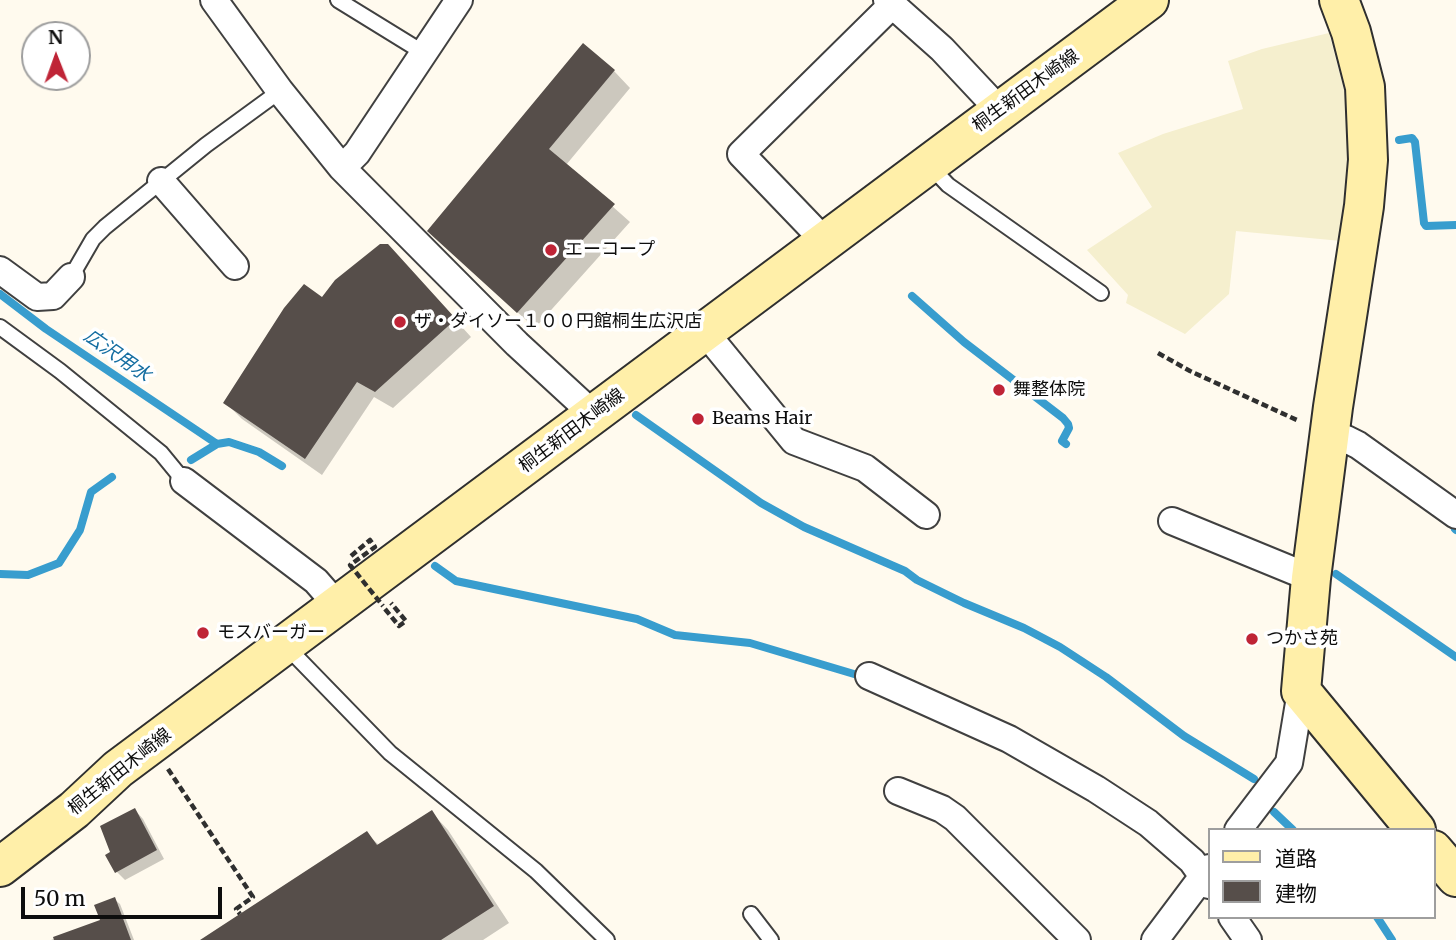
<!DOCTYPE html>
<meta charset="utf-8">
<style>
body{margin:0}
#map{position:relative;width:1456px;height:940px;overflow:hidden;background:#fffaee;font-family:Merriweather,"Noto Sans JP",serif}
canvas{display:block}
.legend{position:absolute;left:1208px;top:828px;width:228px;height:91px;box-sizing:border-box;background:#fff;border:2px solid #9e9e9e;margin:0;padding:9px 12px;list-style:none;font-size:21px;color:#0d0d0d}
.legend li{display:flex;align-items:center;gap:14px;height:35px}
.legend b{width:35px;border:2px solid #9e9e9e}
.north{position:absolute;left:21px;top:21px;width:70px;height:70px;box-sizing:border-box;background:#fff;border:2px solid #9e9e9e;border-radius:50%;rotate:359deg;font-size:19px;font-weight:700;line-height:28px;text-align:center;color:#0d0d0d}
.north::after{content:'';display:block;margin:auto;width:24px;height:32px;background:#bf2436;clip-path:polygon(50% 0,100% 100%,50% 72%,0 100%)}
.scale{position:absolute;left:21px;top:887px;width:201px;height:32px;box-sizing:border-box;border:4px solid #0d0d0d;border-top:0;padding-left:9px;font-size:21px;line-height:24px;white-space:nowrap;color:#0d0d0d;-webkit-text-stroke:5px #fff;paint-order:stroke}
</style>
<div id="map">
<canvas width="1456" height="940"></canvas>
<ul class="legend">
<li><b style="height:9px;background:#ffefa9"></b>道路</li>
<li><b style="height:19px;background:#564e4a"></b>建物</li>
</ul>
<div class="north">N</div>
<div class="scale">50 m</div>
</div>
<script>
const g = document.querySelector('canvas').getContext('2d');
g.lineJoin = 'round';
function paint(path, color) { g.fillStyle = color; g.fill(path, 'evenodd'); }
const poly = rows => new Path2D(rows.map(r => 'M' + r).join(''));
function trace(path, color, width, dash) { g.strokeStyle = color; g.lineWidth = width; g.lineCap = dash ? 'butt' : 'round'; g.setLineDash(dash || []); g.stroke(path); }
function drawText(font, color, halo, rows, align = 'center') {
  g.font = font + ' Merriweather,"Noto Sans JP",serif'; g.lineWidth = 7; g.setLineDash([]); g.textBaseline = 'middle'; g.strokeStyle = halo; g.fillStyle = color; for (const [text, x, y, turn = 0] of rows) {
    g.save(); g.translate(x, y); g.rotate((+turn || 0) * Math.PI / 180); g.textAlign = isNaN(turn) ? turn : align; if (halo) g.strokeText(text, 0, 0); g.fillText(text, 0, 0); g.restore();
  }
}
const farmland = poly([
 [1329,33,1348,105,1352,155,1341,241,1236,231,1229,294,1185,334,1126,303,1128,295,1087,250,1152,207,1118,153,1163,134,1243,109,1228,61,1262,49]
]);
const shadow = poly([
 [614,71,630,88,566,165,630,222,535,328,446,248],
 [404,263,471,337,393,408,374,397,322,475,242,419,225,402,322,300],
 [135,810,143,819,164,859,125,880,117,872,113,852],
 [432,813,448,830,509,923,483,940,203,940,367,834,379,845],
 [114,899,120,904,134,940,51,940,102,921]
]);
const stream = poly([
 [1399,140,1412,138,1415,142,1424,223,1426,226,1456,225],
 [0,294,46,329,217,444],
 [912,296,964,342,1063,418,1068,424,1069,428,1062,441,1066,444],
 [636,415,761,503,804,527,905,571,917,580,964,603,1024,628,1060,647,1106,677,1184,736,1254,779],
 [191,460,217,444,229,442,259,452,282,466],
 [1455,529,1456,530],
 [435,566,456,581,637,619,675,635,750,643,854,674],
 [0,574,28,575,59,563,80,530,91,492,112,477],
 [1336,574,1456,657],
 [1274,812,1293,830],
 [1377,917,1392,940]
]);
const building = poly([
 [583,43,615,70,549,149,615,204,517,313,427,231],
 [380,244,388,244,456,319,375,392,357,382,305,459,223,403,284,308,304,284,322,297,335,280],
 [135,808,157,850,115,873,105,855,110,852,100,826],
 [432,810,494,906,441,940,200,940,367,831,377,845],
 [115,897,131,940,54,940,53,937,100,920,94,905]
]);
const path = poly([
 [1158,353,1190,371,1299,421],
 [385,609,399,626,406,621,391,603],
 [168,769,253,897,236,909,240,914]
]);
const lane = poly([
 [338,0,424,53],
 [931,167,948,185,1101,293],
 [71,277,93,239,105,227,206,145,280,91],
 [0,327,60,371,161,453,184,481],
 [286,646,390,753,536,871,607,940],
 [751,914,771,940]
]);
const street = poly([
 [214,0,280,91,342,168,517,344,580,402,589,418],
 [887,0,942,49,987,97,998,112],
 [342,168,357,153,459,0],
 [161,181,235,266],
 [826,240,812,228,741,154,893,4],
 [0,270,37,297,53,296,71,277],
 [704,331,794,441,865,468,926,515],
 [1329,435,1346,439,1358,445,1456,515],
 [184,481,316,581,337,605],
 [1172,521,1311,578],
 [869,676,1009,739,1096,789,1148,823,1192,861,1209,885],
 [898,791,942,809,955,818,1077,940],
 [1238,830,1289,763,1301,691],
 [1232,917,1248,940],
 [1155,940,1209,868]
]);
const secondary = poly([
 [1339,0,1351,32,1365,87,1368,160,1364,206,1333,407,1311,578,1301,691,1416,830],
 [1433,850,1456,877],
 [0,867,74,810,118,769,1149,0]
]);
const pathBridge = poly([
 [351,556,370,540,375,547,350,565,383,606]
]);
const markers = [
 [551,250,7,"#bf2436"],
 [400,322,7,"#bf2436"],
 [999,390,7,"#bf2436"],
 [698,419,7,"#bf2436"],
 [203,633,7,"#bf2436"],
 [1252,639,7,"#bf2436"]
];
const streetNames = [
 ["桐生新田木崎線",1026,91,-36],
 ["桐生新田木崎線",572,431,-37],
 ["桐生新田木崎線",120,772,-39]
];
const poiNames = [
 ["エーコープ",565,250],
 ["ザ・ダイソー１００円館桐生広沢店",414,322],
 ["舞整体院",1013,390],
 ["Beams Hair",712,419],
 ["モスバーガー",217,633],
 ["つかさ苑",1266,639]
];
const waterNames = [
 ["広沢用水",117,356,35]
];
paint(farmland, '#f5efce');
paint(shadow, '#0003');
trace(stream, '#389dce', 8);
paint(building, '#564e4a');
trace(lane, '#404040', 18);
trace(street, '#404040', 30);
trace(secondary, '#2f2f2f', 42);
trace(path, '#2f2f2f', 4.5, [7, 3.5]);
trace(lane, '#fff', 14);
trace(street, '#fff', 26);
trace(secondary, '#ffefa9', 38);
trace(pathBridge, '#2f2f2f', 4.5, [7, 3.5]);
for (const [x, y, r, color] of markers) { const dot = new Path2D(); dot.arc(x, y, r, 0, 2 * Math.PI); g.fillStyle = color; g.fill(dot); trace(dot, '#fff', 2.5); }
drawText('18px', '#0d0d0d', '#fff', streetNames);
drawText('18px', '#0d0d0d', '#fff', poiNames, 'left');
drawText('italic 19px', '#156ea1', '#fff', waterNames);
</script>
